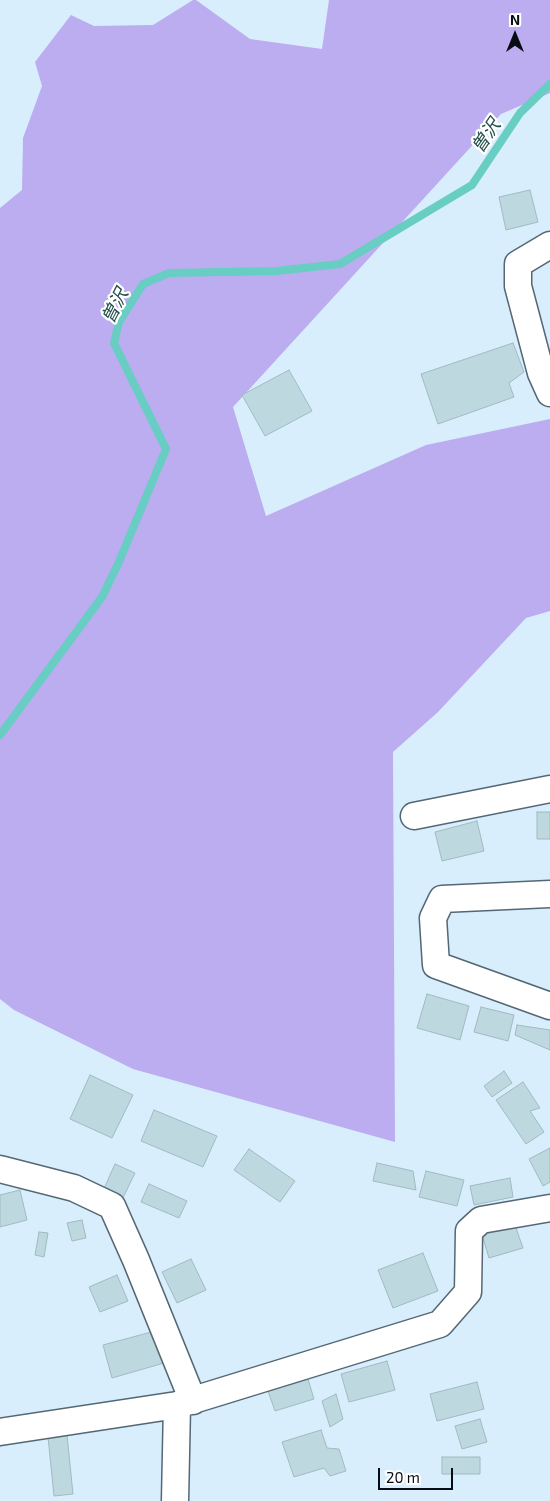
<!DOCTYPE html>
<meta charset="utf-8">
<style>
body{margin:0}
#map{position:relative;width:550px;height:1501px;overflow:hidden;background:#d9eefd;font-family:"Exo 2",sans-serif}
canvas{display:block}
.north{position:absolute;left:490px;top:10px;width:50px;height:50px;-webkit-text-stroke:4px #fff;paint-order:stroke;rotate:0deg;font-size:14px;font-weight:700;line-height:20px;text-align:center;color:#070e13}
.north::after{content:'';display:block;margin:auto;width:18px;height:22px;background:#070e13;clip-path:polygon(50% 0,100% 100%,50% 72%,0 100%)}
.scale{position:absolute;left:378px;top:1468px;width:75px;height:22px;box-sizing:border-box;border:2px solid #070e13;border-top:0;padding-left:6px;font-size:15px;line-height:18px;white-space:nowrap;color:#070e13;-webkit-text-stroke:4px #fff;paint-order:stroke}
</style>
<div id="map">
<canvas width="550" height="1501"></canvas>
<div class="north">N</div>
<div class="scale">20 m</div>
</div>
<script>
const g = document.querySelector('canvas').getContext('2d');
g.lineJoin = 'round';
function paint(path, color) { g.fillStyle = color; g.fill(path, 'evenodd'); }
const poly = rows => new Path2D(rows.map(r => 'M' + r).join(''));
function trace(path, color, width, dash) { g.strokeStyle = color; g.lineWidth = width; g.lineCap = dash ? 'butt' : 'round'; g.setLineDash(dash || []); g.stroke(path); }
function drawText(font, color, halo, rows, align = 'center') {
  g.font = font + ' "Exo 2","Noto Sans JP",sans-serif'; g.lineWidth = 4.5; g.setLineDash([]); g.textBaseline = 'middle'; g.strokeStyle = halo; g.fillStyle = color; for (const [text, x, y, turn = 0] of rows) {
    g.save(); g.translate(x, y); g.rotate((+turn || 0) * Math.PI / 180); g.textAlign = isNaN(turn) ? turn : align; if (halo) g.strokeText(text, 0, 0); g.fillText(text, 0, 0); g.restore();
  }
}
const green = poly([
 [193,0,196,0,250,39,322,49,329,0,550,0,550,93,501,114,233,407,266,516,426,445,550,419,550,611,526,618,438,712,393,752,395,1142,133,1069,14,1010,0,999,0,208,22,190,23,138,42,86,35,62,71,15,94,26,153,25]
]);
const stream = poly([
 [0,735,102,597,118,564,166,449,114,343,119,322,143,284,169,273,276,271,340,264,472,185,520,113,550,84]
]);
const building = poly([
 [530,190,538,222,506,230,499,197,530,190],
 [513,343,524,372,509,383,514,397,438,424,421,374,513,343],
 [289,370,312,411,265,436,242,395,289,370],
 [537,812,550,812,550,839,537,839,537,812],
 [477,821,484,851,442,861,435,832,477,821],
 [427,994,469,1006,460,1040,417,1028,427,994],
 [481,1007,514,1015,508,1041,474,1032,481,1007],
 [517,1025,550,1030,550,1050,515,1035,517,1025],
 [504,1071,512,1083,492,1097,484,1086,504,1071],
 [90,1075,133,1095,112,1138,70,1119,90,1075],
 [523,1082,540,1108,530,1111,544,1132,526,1144,496,1100,523,1082],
 [154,1110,217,1136,203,1167,141,1141,154,1110],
 [550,1148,550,1182,543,1186,529,1159,550,1148],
 [249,1149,295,1181,280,1202,234,1170,249,1149],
 [377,1163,413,1171,416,1190,373,1181,377,1163],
 [115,1164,135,1173,121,1202,102,1193,115,1164],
 [426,1171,464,1180,457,1206,419,1197,426,1171],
 [510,1178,513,1197,474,1205,470,1186,510,1178],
 [149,1184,187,1201,179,1218,141,1202,149,1184],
 [20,1190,27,1220,0,1227,0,1195,20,1190],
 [82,1220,86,1238,72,1241,67,1223,82,1220],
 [515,1225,523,1248,489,1258,482,1235,515,1225],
 [39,1232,48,1233,44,1257,35,1255,39,1232],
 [423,1253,438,1291,393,1308,378,1270,423,1253],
 [191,1259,206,1290,177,1303,162,1272,191,1259],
 [117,1275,128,1301,100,1312,89,1287,117,1275],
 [155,1331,164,1363,112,1378,103,1345,155,1331],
 [387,1361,395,1390,349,1402,341,1374,387,1361],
 [308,1379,314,1399,275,1411,268,1391,308,1379],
 [477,1382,484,1409,437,1421,430,1394,477,1382],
 [336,1394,343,1419,330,1427,322,1401,336,1394],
 [480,1419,487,1442,462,1449,455,1426,480,1419],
 [321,1430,327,1448,339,1449,346,1471,330,1476,324,1468,294,1477,282,1442,321,1430],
 [67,1435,73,1494,54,1496,48,1437,67,1435],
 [442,1457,480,1457,480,1474,442,1474,442,1457]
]);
const minor = poly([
 [550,245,518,264,518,286,541,373,550,393],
 [414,816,550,789],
 [550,894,442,899,433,918,436,965,550,1006],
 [0,1169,74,1188,112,1206,136,1260,193,1401],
 [0,1432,177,1405,440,1324,468,1292,469,1231,481,1220,550,1208],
 [175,1501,177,1405]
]);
const waterNames = [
 ["曽沢",486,136,-56],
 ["曽沢",115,306,-63]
];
paint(green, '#bcacf0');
trace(stream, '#68cdc2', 8);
paint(building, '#bdd8df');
trace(building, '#a0bac0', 1);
trace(minor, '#556774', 29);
trace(minor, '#fff', 26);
drawText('italic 18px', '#224f4b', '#fff', waterNames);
</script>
